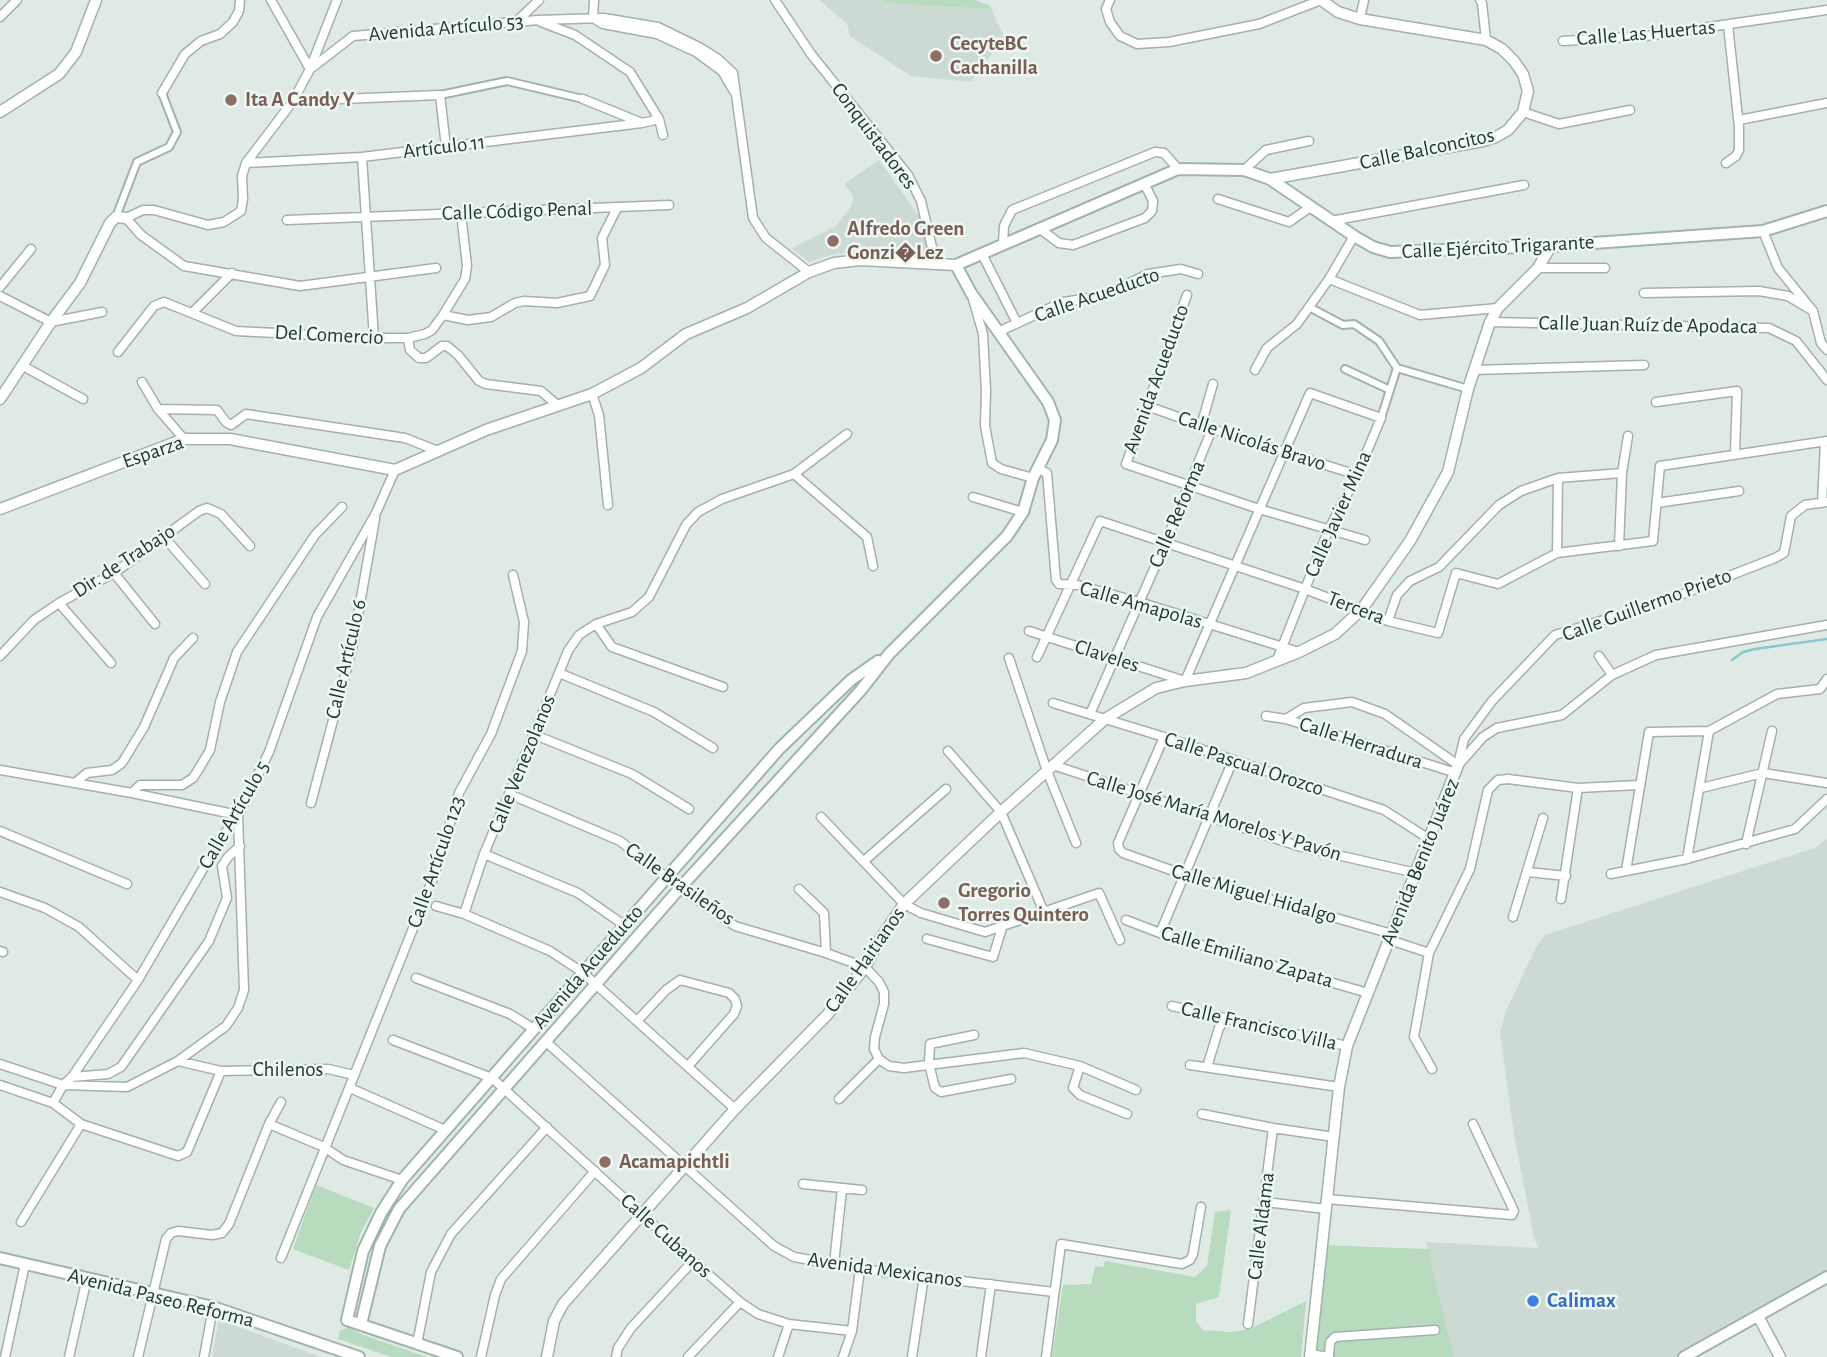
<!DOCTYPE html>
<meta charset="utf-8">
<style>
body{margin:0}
canvas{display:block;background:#dfeae4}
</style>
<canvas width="1827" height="1357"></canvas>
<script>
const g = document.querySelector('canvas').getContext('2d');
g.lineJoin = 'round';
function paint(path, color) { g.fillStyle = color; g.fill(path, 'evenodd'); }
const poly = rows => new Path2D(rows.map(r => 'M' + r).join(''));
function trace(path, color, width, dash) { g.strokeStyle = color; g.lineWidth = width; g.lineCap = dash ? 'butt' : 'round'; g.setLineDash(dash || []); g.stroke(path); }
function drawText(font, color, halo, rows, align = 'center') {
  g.font = font + ' "Alegreya Sans",sans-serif'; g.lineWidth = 5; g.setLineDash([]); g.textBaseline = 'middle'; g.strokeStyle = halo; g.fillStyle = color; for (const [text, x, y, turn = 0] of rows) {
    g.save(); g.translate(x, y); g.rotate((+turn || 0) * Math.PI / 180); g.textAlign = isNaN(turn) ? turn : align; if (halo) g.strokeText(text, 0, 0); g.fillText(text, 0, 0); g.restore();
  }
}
const built = poly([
 [819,0,975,0,990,6,1004,37,971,82,911,76,850,36,847,24],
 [879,160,921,219,930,258,908,252,877,251,834,254,809,262,791,248,835,227,850,208,853,200,853,196,844,184],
 [1827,838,1827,1275,1677,1357,1454,1357,1426,1242,1539,1248,1534,1238,1514,1135,1500,1033,1505,1013,1536,947,1545,935,1817,847],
 [219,1320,321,1357,212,1357]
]);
const green = poly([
 [883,0,975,0,990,6,991,9,890,3],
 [316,1185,374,1208,361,1232,349,1270,293,1249],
 [1231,1210,1219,1297,1196,1304,1196,1321,1203,1330,1231,1332,1250,1329,1306,1301,1301,1357,1052,1357,1063,1285,1091,1284,1095,1266,1104,1267,1105,1261,1195,1277,1207,1266,1215,1212],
 [1320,1245,1428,1249,1454,1357,1310,1357],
 [348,1327,363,1335,427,1357,391,1357,338,1339,340,1331]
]);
const stream = poly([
 [1732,660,1743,652,1755,649,1827,639]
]);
const pedestrian = poly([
 [440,95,507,81,583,99],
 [116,217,137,162,169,147,177,132,162,93],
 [1309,307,1343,325,1354,324,1379,341,1397,368,1468,389],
 [1345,369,1390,390],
 [1381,418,1397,368]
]);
const minor = poly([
 [271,0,310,69],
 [337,0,310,69,293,101,246,163,242,176,243,199,241,211,224,222,208,225,154,210,143,210,126,218,141,235,184,266,300,286,436,268],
 [775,0,811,54,908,175,921,201,936,264],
 [1110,0,1106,9,1110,22,1120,36,1137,44,1169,42,1259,24,1321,0],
 [1480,0,1482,3,1486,40],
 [0,17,17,0],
 [593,18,603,24,657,34,696,52,722,71,735,93],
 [593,18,594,0],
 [1360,19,1364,0],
 [541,22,575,35,630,72,659,119,663,135],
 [514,24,539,0],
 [1563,41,1646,36,1827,10],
 [313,67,353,36,538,20,604,18,658,27,699,47,718,59,733,73,753,218,766,238,809,272],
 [162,93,185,54,201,41,220,34,233,22,239,11,240,0],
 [583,99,642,123],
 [293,101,440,95,446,147],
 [1523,112,1559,124,1630,110],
 [1739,120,1827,103],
 [362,157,374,338],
 [246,163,362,157,642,123,659,119],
 [1726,163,1736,156,1739,150,1739,127,1728,25],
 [1244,170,1266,150,1309,141],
 [1218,199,1289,222,1309,208],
 [287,220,669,205],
 [1331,221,1524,185],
 [1039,228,1059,243,1073,245,1145,218,1152,211,1153,201,1144,183],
 [1763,231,1778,268,1813,311,1821,343,1827,350],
 [1003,243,1004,226,1012,210,1155,152,1164,153,1178,169],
 [982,254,1017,323],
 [1538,268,1605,268],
 [1329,279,1420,315,1498,308],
 [0,287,31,249],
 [1644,293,1759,291,1788,296,1813,311],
 [1187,295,1126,464,1259,509,1365,540],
 [0,296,51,322,102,312],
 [973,299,983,334,986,391,985,426,992,463,1001,469,1033,478],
 [192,313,232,273],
 [443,315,468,320,491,317,515,303,524,301,557,303,590,296,605,265,602,238,617,208],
 [1490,322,1769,328,1796,341,1827,380],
 [998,332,1063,302,1103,296,1148,274,1181,269,1198,274],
 [408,338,410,350,419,358,426,358,442,346,447,346,458,355,479,381,486,384,541,391,556,404],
 [118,352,154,306,164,302,236,331,374,338,408,338,425,334,432,330,443,315,465,279,467,266,461,213],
 [23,366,83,399],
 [1255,370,1267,348,1297,324,1329,279,1354,236],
 [1474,370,1644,365],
 [142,382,158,409,184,439],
 [592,394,599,415,608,505],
 [1656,402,1737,391,1735,454],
 [1147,406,1212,429,1357,475],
 [158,409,217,410,226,422,231,425,246,414,405,438,438,451],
 [1201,426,1213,384],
 [1038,469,1047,473,1056,580,1059,584,1078,585,1139,602,1299,652],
 [794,474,867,537,873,566],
 [973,497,1023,512],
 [1657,503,1739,491],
 [1822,503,1825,442],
 [164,537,205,584],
 [1619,546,1622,473,1628,436],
 [1557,553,1558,478],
 [114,573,155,624],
 [59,603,111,663],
 [1388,621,1397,595,1410,581,1439,567,1499,505,1521,491,1558,478,1622,473],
 [596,624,612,647,723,687],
 [1029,631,1185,681,1310,393,1381,418,1357,475,1328,531,1277,660],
 [0,656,34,620,59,603,114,573,199,511,207,508,221,514,250,546],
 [1599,656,1612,675],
 [1037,657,1100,521,1305,589,1388,621,1438,633,1456,573,1498,584,1557,553,1653,541,1660,466,1827,441],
 [1009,658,1047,771,1076,843],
 [559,673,654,712,713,748],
 [1053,703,1164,737,1384,810,1429,839],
 [1090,714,1165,544,1212,429],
 [1266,716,1286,719,1456,773],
 [1286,719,1304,708,1352,702,1385,714,1458,765],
 [535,735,632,774,689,809],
 [1164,737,1118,843,1119,849,1123,853,1185,875,1392,934],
 [948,751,1001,812,1044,912],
 [1460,763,1483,737,1497,728,1562,715,1612,675,1656,655,1827,625],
 [1053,765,1298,846,1416,873],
 [1458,765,1464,739,1492,701,1555,635,1665,601,1775,558,1784,553,1791,516,1805,505,1827,502],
 [0,770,132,793,238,815],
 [76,782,87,773,112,770,122,763,144,727,174,658,193,638],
 [1701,788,1763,773,1827,783],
 [132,793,140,785,182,785,193,778,200,767,210,750,220,702,237,652,315,535,342,507],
 [509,794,620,841,680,888,735,926,826,953,865,967,879,982,884,992,884,1004,875,1037,874,1049,879,1059,889,1066,904,1068,1024,1053,1080,1066,1136,1090],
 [311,803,352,649,375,519],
 [821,817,904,904,921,913,985,932,1099,893,1120,940],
 [0,831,127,884],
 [1746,844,1772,731],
 [484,854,578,893,624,925],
 [1687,859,1709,731],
 [864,861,946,789],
 [1626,871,1649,732,1709,731,1777,694,1820,689,1827,679],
 [1528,872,1566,876],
 [1611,874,1687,859,1795,829,1827,799],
 [799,889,824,913,826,953],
 [0,892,45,908,79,927,138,980],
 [1561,899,1578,788],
 [436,906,464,914,550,951,582,972,735,1109],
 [464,914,484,854,509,794,568,651,579,635,596,624,632,612,649,597,686,525,698,512,722,499,794,474,847,434],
 [1513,917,1543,818],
 [1126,920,1160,933,1368,993],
 [1160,933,1233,760],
 [927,939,993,957,1002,928],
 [1390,940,1429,953],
 [0,951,3,952],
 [416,978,510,1014,534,1029],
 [1172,1006,1347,1046],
 [637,1021,666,990,680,980,729,993,735,999,737,1006,734,1014,688,1066],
 [974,1035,930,1044,929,1064,935,1088,941,1092,1011,1079],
 [393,1040,492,1078,693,1261,740,1302,758,1314,789,1324,852,1331],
 [545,1041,774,1246,794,1257,860,1269,1054,1292],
 [178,1061,221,1071,328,1069,354,1075],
 [0,1064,63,1085,127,1087,178,1061,226,1026,238,1008,244,990,238,815],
 [1190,1065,1339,1087],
 [1080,1066,1073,1088,1080,1095,1127,1114],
 [1207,1067,1219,1028,1226,1018],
 [1432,1069,1414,1037,1429,953,1470,869,1488,790,1498,780,1508,779,1578,788,1639,785],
 [72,1077,108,1074,121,1067,209,941,227,898,222,866,228,857,240,846],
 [0,1085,53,1103,81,1124,178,1156,187,1152,221,1071],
 [350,1088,445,1130],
 [839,1099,879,1059],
 [53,1103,63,1085,72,1077,138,980,220,840,238,815,269,752,317,617,376,513,395,470],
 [1202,1114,1273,1128,1334,1137],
 [269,1124,324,1147,343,1160,402,1180],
 [803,1184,862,1190],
 [1327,1199,1512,1215,1514,1211,1473,1124],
 [1265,1202,1326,1209],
 [21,1222,81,1124],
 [281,1258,434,876,459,793,491,734,522,651,524,622,513,575],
 [834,1264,842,1189],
 [1248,1324,1273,1128],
 [417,1344,431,1272,451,1234,547,1127],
 [1310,1354,1329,1357,1330,1342,1335,1337,1435,1330],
 [5,1357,25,1264],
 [69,1357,87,1278],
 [138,1357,166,1239,171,1233,178,1231,212,1235,222,1233,229,1224,269,1124,281,1102],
 [204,1357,213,1307],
 [481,1357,495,1295,501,1279,595,1171],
 [616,1357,618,1348,631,1328,693,1261],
 [688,1357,740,1302],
 [778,1357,789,1324],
 [843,1357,852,1331,860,1269],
 [912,1357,924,1276],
 [981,1357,991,1284],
 [1046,1357,1061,1244,1182,1264,1190,1260,1193,1254,1201,1207]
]);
const tertiary = poly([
 [0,112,59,74,76,52,96,0],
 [1270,179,1483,141,1496,137,1508,130,1523,112,1528,91,1523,74,1514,61,1502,49,1486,40,1360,19,1338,12,1321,0],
 [0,399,51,322,80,283,110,223,116,217,126,218],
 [0,509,184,439,230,439,395,470,486,430,592,394,641,368,686,334,747,308,809,272,834,263,860,260,956,265],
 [1758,1316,1780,1357],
 [547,1357,554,1321,563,1304,735,1109,828,1014,865,967,881,938,904,904,1001,812,1105,719,1156,688,1185,681,1246,673,1299,652,1335,634,1362,609,1410,541,1448,472,1468,389,1490,322,1498,308,1538,268,1551,246],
 [1310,1357,1339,1087,1347,1046,1458,765]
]);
const secondary = poly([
 [0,1258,213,1307,359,1357],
 [361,1324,380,1246,399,1209,680,888,861,690,889,654,1007,536,1023,512,1033,478,1052,440,1055,420,1048,402,971,293,956,265,1178,169,1244,170,1270,179,1354,236,1373,247,1390,252,1551,246,1763,231,1827,211],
 [457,1357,347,1320,363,1251,381,1213,402,1180,779,749,851,680,878,661],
 [1684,1357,1827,1277]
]);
const markers = [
 [936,56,7,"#8d6e63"],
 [231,100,7,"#8d6e63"],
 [833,241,7,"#8d6e63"],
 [944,903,7,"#8d6e63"],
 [605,1162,7,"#8d6e63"],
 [1533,1301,7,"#3f7fe0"]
];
const streetNames = [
 ["Avenida Artículo 53",446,28,-5],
 ["Calle Las Huertas",1646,33,-5],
 ["Conquistadores",874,136,53],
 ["Artículo 11",444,147,-7],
 ["Calle Balconcitos",1427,149,-12],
 ["Calle Código Penal",517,211,-2],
 ["Calle Ejército Trigarante",1498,247,-3],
 ["Calle Acueducto",1097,295,-19],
 ["Calle Juan Ruíz de Apodaca",1648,325,1],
 ["Del Comercio",329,335,3],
 ["Avenida Acueducto",1156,379,-70],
 ["Calle Nicolás Bravo",1252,441,18],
 ["Esparza",153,452,-19],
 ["Calle Reforma",1177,514,-67],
 ["Calle Javier Mina",1338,514,-66],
 ["Dir. de Trabajo",124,561,-33],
 ["Calle Amapolas",1141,605,16],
 ["Calle Guillermo Prieto",1647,605,-20],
 ["Tercera",1356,608,21],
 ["Claveles",1107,656,18],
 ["Calle Artículo 6",346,659,-77],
 ["Calle Herradura",1361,743,18],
 ["Calle Venezolanos",522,764,-68],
 ["Calle Pascual Orozco",1244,764,18],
 ["Calle Artículo 5",234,815,-60],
 ["Calle José María Morelos Y Pavón",1214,816,17],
 ["Calle Artículo 123",436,862,-71],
 ["Avenida Benito Juárez",1420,862,-68],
 ["Calle Brasileños",680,884,35],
 ["Calle Miguel Hidalgo",1254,894,16],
 ["Calle Emiliano Zapata",1247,957,16],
 ["Calle Haitianos",865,960,-55],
 ["Avenida Acueducto",588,967,-49],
 ["Calle Francisco Villa",1259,1026,13],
 ["Chilenos",288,1070],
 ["Calle Aldama",1261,1226,-83],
 ["Calle Cubanos",666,1236,42],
 ["Avenida Mexicanos",885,1270,8],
 ["Avenida Paseo Reforma",161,1298,14]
];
const educationNames = [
 ["CecyteBC",950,44],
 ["Cachanilla",950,68],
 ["Ita A Candy Y",245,100],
 ["Alfredo Green",847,229],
 ["Gonzi�Lez",847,253],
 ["Gregorio",958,891],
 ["Torres Quintero",958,915],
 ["Acamapichtli",619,1162]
];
const shopNames = [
 ["Calimax",1547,1301]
];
paint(built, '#cddad3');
paint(green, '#b8dbbf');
trace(stream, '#88c8ce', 2.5);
trace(pedestrian, '#a2b1ab', 10);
trace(minor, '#a2b1ab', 11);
trace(tertiary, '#a2b1ab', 13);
trace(secondary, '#9fb5ab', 14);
trace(pedestrian, '#fff', 6);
trace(minor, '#fff', 8);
trace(tertiary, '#fff', 10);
trace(secondary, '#fff', 10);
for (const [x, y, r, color] of markers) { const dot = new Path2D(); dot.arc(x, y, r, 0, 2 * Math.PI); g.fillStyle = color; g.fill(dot); trace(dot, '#eff7f2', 2.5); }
drawText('21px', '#213931', '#eff7f2', streetNames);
drawText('bold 21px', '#785e54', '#eff7f2', educationNames, 'left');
drawText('bold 21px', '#366cbe', '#eff7f2', shopNames, 'left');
</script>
